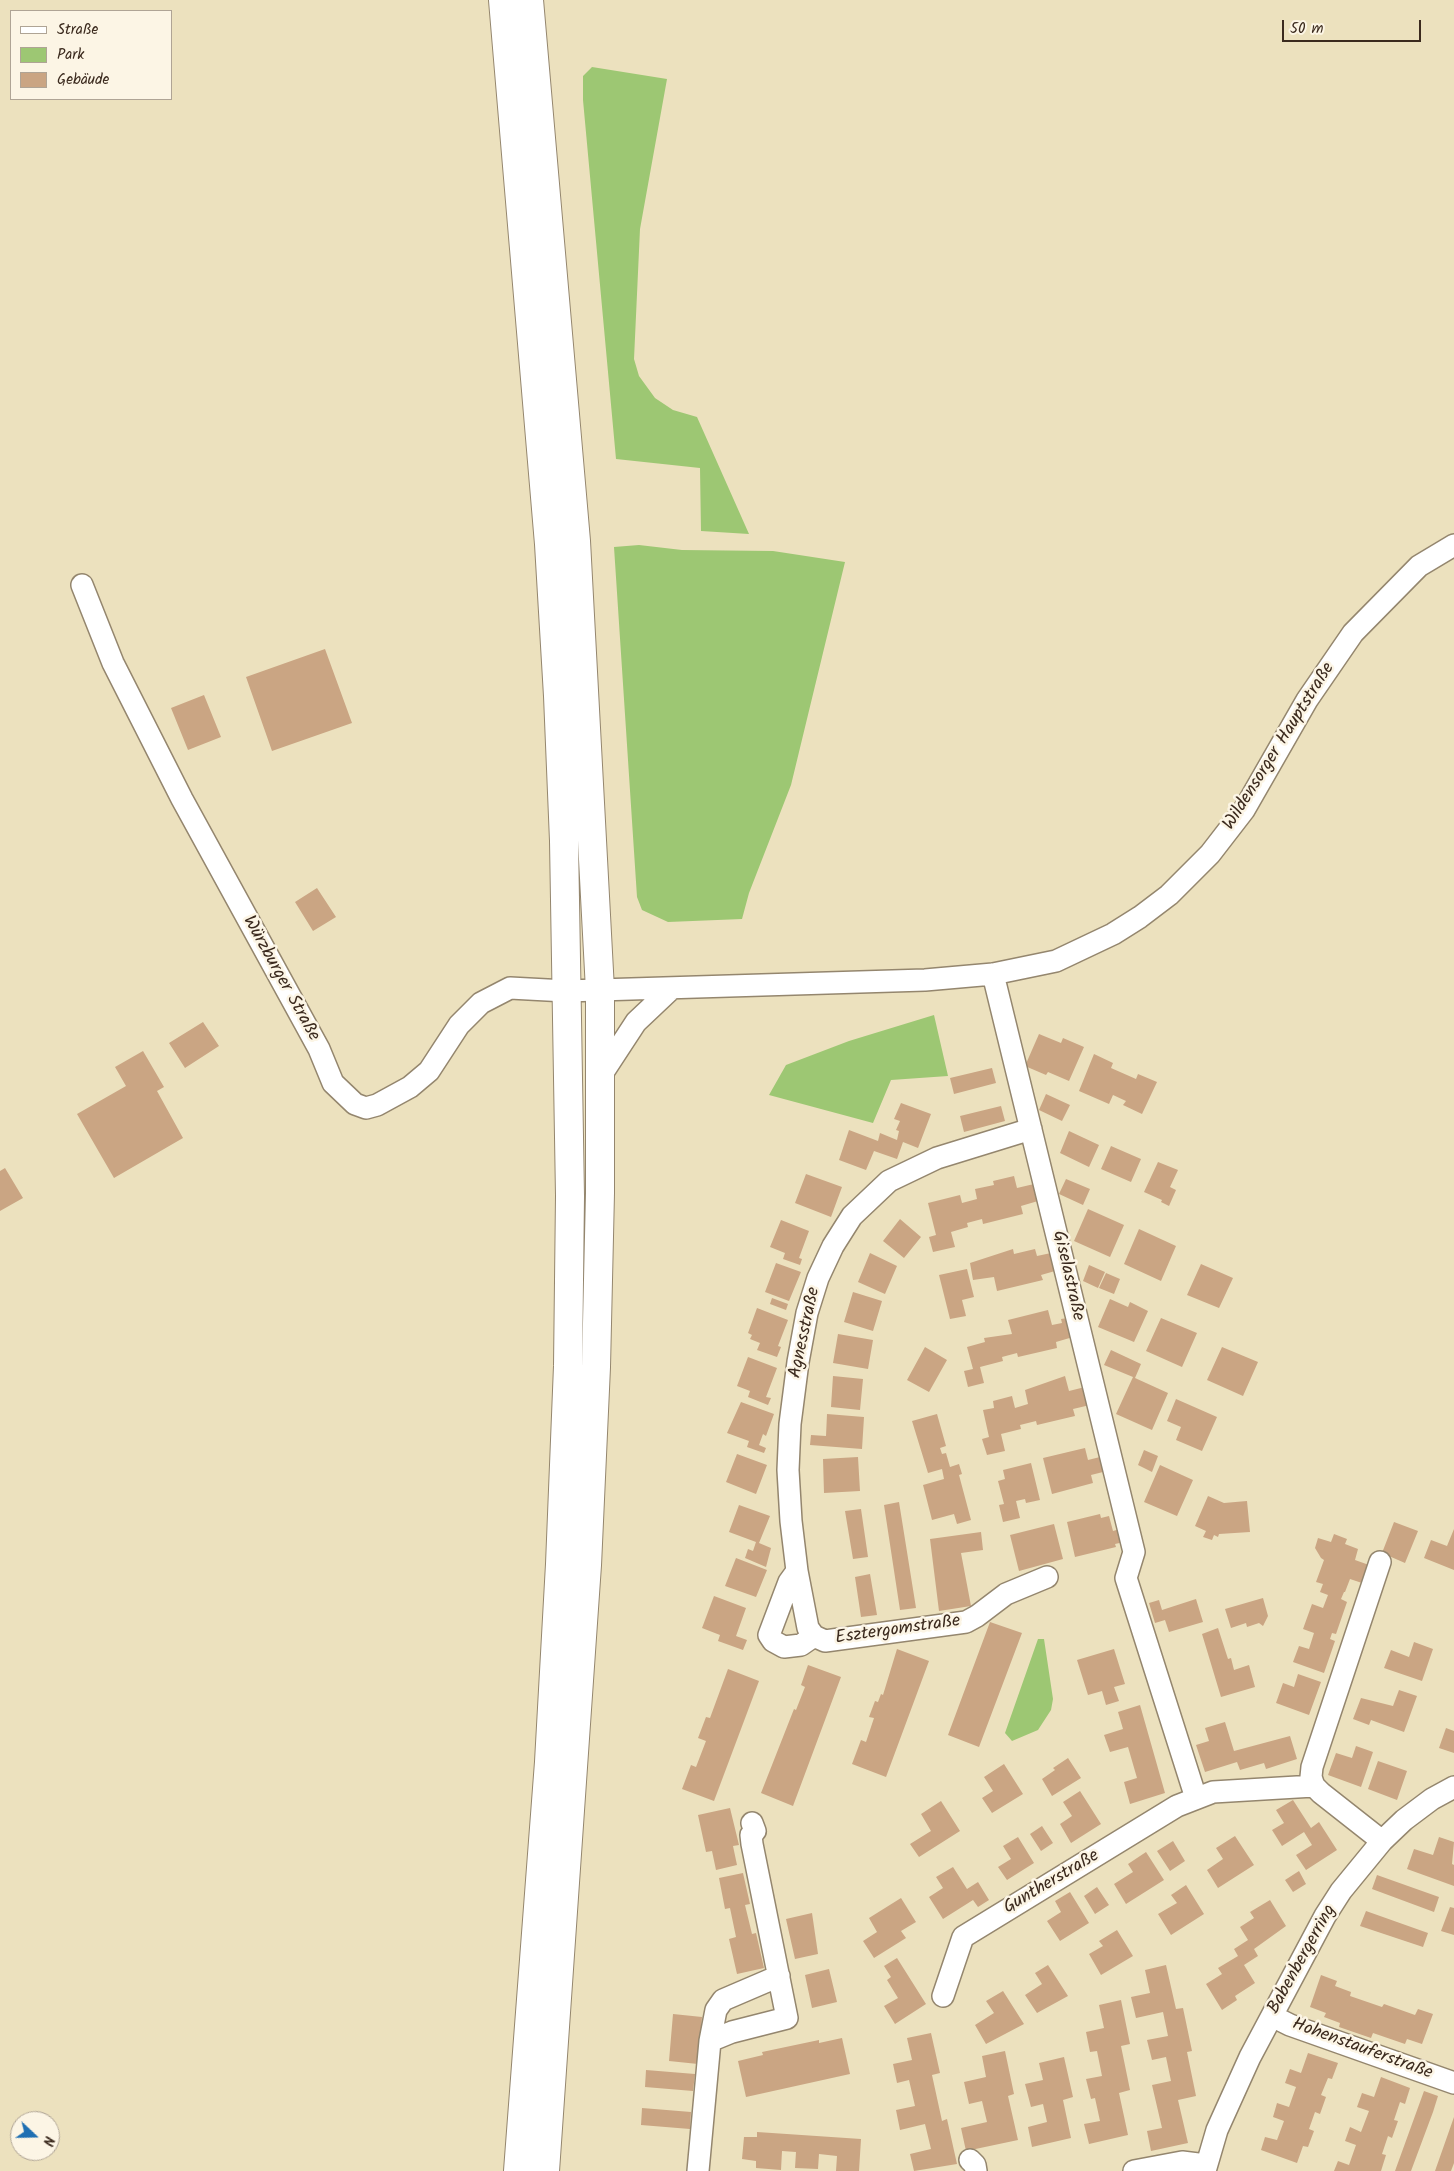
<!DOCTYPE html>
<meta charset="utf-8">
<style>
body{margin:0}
#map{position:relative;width:1454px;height:2171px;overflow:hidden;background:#ece1be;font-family:Kalam,sans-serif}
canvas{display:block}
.legend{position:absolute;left:10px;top:10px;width:162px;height:90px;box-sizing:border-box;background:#fcf5e5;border:1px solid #afa495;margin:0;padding:6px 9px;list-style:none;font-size:15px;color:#3b2a1e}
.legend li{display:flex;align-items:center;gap:10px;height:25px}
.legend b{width:25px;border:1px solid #afa495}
.north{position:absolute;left:10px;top:2111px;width:50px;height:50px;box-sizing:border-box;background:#fcf5e5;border:1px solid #afa495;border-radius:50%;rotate:111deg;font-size:14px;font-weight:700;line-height:20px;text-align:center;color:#3b2a1e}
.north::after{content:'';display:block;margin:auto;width:18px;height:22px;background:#1f6fb2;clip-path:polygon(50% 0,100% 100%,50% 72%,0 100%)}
.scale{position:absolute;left:1282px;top:20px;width:139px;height:22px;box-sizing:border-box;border:2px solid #3b2a1e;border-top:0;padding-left:6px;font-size:15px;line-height:18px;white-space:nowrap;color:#3b2a1e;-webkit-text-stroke:4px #fcf5e5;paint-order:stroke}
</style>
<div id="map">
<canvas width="1454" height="2171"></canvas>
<ul class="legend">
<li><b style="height:6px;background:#fff"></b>Straße</li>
<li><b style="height:14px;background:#9dc773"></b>Park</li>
<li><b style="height:14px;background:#caa583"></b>Gebäude</li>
</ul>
<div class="north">N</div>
<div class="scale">50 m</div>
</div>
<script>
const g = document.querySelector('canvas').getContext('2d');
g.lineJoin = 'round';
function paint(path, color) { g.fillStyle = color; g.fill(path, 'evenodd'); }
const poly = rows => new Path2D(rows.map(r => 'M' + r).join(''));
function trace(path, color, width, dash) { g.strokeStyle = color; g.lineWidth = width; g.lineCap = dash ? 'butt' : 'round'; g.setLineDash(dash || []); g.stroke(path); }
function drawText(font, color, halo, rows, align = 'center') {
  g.font = font + ' Kalam,sans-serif'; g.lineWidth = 5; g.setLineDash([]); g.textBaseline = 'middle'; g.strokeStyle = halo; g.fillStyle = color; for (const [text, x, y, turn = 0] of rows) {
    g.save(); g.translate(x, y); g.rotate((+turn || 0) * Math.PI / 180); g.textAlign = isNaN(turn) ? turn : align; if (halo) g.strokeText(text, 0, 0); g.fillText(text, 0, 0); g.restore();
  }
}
const green = poly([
 [592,67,667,79,640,229,634,359,639,376,655,398,673,410,697,417,749,534,701,531,700,468,616,459,583,100,583,76],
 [639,545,682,550,773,551,845,562,791,785,749,893,742,919,668,922,642,910,637,897,614,547],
 [934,1015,948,1076,891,1080,873,1123,769,1095,786,1065,849,1041],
 [1038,1639,1044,1639,1053,1699,1051,1710,1038,1730,1012,1741,1005,1733]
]);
const building = poly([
 [325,649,352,723,272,751,246,677],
 [204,695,221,737,188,750,171,708],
 [317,888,336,917,313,931,295,902],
 [203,1022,219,1046,185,1068,169,1043],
 [1039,1034,1061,1043,1063,1038,1084,1047,1069,1081,1048,1072,1046,1075,1025,1066],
 [143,1051,164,1087,157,1091,183,1138,114,1178,77,1114,126,1086,115,1067],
 [1094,1054,1113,1063,1111,1068,1136,1079,1138,1074,1157,1082,1142,1114,1123,1105,1126,1101,1113,1095,1109,1104,1079,1091],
 [992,1068,996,1083,954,1094,950,1078],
 [1046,1094,1070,1105,1062,1121,1039,1110],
 [901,1103,931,1114,918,1148,903,1142,897,1159,874,1151,866,1170,839,1160,849,1130,878,1141,880,1133,897,1140,899,1131,896,1130,900,1121,894,1119],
 [1001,1106,1005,1121,964,1132,960,1116],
 [1069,1131,1099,1145,1089,1167,1060,1153],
 [1111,1146,1141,1159,1131,1182,1101,1169],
 [1158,1162,1178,1170,1170,1187,1176,1190,1169,1206,1161,1202,1162,1200,1144,1192],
 [5,1168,23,1198,0,1211,0,1171],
 [806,1174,842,1187,831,1217,795,1203],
 [1014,1176,1017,1188,1034,1184,1038,1201,1021,1206,1023,1214,983,1224,982,1219,967,1223,968,1227,951,1232,955,1247,933,1252,929,1237,936,1235,928,1203,960,1195,962,1203,977,1199,975,1189,994,1185,993,1181],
 [1066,1179,1090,1189,1083,1205,1059,1194],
 [1088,1209,1124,1225,1110,1257,1074,1241],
 [900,1219,921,1237,904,1258,883,1241],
 [781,1220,809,1231,799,1258,802,1259,800,1265,783,1259,785,1253,770,1247],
 [1139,1229,1176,1246,1161,1281,1124,1264],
 [1013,1249,1014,1254,1035,1249,1037,1256,1051,1253,1055,1271,1041,1275,1043,1280,997,1291,994,1277,973,1280,970,1263],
 [870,1253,897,1266,885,1294,858,1282],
 [776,1263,801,1272,789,1301,765,1292],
 [1201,1264,1233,1278,1219,1308,1187,1295],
 [1089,1265,1105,1272,1098,1288,1083,1281],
 [967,1269,974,1297,962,1300,966,1316,950,1319,939,1275],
 [1106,1273,1120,1279,1114,1294,1099,1288],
 [853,1292,882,1301,873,1331,844,1322],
 [772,1298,788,1304,786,1310,770,1304],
 [1110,1299,1128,1307,1130,1302,1148,1311,1134,1342,1098,1327],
 [757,1308,788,1320,778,1346,781,1347,777,1357,757,1350,760,1343,750,1339,752,1335,748,1333],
 [1048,1310,1052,1325,1062,1323,1061,1319,1068,1318,1073,1337,1056,1342,1057,1348,1018,1357,1017,1353,1002,1357,1003,1361,980,1367,984,1383,968,1387,964,1371,973,1369,967,1347,985,1342,984,1338,1012,1334,1008,1320],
 [1161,1318,1197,1333,1182,1367,1146,1351],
 [838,1334,873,1340,868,1369,833,1363],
 [925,1347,947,1360,929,1392,907,1380],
 [1222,1347,1258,1362,1243,1396,1207,1380],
 [1111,1350,1141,1364,1135,1378,1168,1393,1152,1430,1116,1414,1133,1377,1104,1365],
 [748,1357,777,1368,766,1397,771,1398,768,1405,748,1397,750,1391,737,1386],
 [833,1376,863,1379,860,1410,831,1407],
 [1065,1376,1069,1391,1085,1387,1090,1405,1073,1409,1075,1416,1037,1425,1036,1421,1020,1425,1021,1429,1001,1434,1005,1451,987,1455,982,1439,989,1437,983,1410,994,1408,993,1401,1012,1396,1015,1408,1028,1404,1025,1390],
 [1176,1399,1217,1417,1202,1451,1176,1440,1181,1427,1167,1421],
 [741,1402,774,1414,766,1436,763,1434,759,1445,766,1448,764,1453,747,1447,749,1441,727,1433],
 [827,1414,864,1417,862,1449,810,1445,811,1435,826,1436],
 [937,1414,946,1446,940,1448,942,1454,946,1453,950,1467,959,1464,962,1474,959,1475,971,1520,957,1524,954,1514,932,1520,923,1485,944,1479,942,1469,928,1473,912,1421],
 [1085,1448,1088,1460,1104,1456,1107,1471,1091,1475,1093,1483,1052,1494,1043,1458],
 [1144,1450,1158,1456,1152,1472,1138,1465],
 [737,1454,767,1465,756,1494,726,1482],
 [858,1457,860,1491,824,1493,823,1459],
 [1031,1463,1040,1500,1026,1503,1025,1499,1016,1501,1020,1518,1003,1522,999,1505,1004,1504,998,1481,1005,1479,1003,1470],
 [1160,1465,1193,1480,1177,1516,1144,1502],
 [1208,1496,1224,1503,1247,1501,1250,1532,1219,1534,1218,1537,1214,1535,1212,1540,1203,1537,1206,1531,1195,1526],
 [899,1502,916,1608,900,1610,884,1505],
 [739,1505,770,1516,759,1543,771,1548,766,1567,745,1558,748,1549,753,1551,756,1542,729,1532],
 [861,1509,868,1557,853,1559,845,1511],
 [1100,1514,1101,1518,1109,1516,1113,1531,1120,1529,1124,1542,1115,1544,1116,1547,1075,1557,1067,1522],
 [1394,1522,1418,1531,1405,1563,1382,1553],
 [1054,1524,1063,1559,1019,1571,1010,1535],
 [1454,1529,1454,1570,1424,1558,1431,1540,1447,1546],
 [981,1532,983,1550,961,1553,971,1606,939,1611,930,1539],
 [1334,1534,1347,1539,1345,1544,1358,1549,1355,1560,1369,1565,1362,1583,1350,1579,1345,1592,1344,1592,1341,1599,1347,1602,1336,1634,1332,1633,1330,1639,1335,1641,1324,1673,1293,1662,1299,1646,1309,1649,1314,1633,1303,1629,1312,1604,1323,1608,1328,1595,1320,1592,1323,1584,1316,1582,1324,1560,1321,1558,1315,1548,1318,1538,1331,1542],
 [736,1558,767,1570,756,1597,725,1586],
 [870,1574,877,1615,861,1617,855,1577],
 [714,1596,746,1608,736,1636,747,1640,743,1650,718,1641,720,1635,702,1628],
 [1263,1598,1268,1616,1263,1626,1259,1623,1247,1627,1246,1623,1231,1628,1225,1609],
 [1196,1599,1203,1622,1169,1632,1165,1620,1155,1623,1149,1603,1159,1600,1162,1610],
 [990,1622,1022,1633,979,1747,948,1735],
 [1218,1628,1228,1659,1231,1658,1234,1670,1249,1665,1255,1687,1221,1697,1202,1634],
 [1414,1642,1433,1649,1422,1681,1384,1668,1391,1650,1409,1657],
 [897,1649,929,1661,886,1777,852,1764,861,1740,866,1742,874,1718,869,1717,875,1701,878,1702,881,1694,883,1695],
 [1114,1649,1125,1684,1114,1687,1119,1701,1106,1705,1102,1691,1088,1695,1077,1660],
 [808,1665,841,1677,793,1806,761,1793,794,1709,796,1710,805,1687,801,1685],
 [728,1669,759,1681,714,1801,682,1789,691,1765,696,1767,706,1741,698,1738,706,1717,710,1718],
 [1298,1674,1321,1682,1309,1715,1276,1703,1283,1683,1294,1687],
 [1399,1690,1417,1696,1404,1732,1371,1720,1369,1725,1353,1719,1361,1698,1393,1706],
 [1140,1705,1165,1793,1130,1804,1124,1782,1137,1778,1128,1747,1110,1752,1104,1735,1123,1729,1118,1712],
 [1225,1722,1234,1751,1290,1736,1297,1759,1266,1769,1264,1763,1240,1770,1237,1762,1205,1772,1196,1745,1209,1741,1205,1728],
 [1446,1728,1454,1731,1454,1753,1439,1748],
 [1356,1746,1373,1752,1361,1787,1328,1775,1336,1753,1352,1758],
 [1068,1758,1081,1778,1052,1796,1042,1779,1055,1770,1053,1768],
 [1378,1761,1407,1771,1397,1800,1368,1789],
 [1004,1764,1023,1794,992,1813,982,1798,993,1791,984,1777],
 [1080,1791,1101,1824,1071,1843,1060,1824,1072,1816,1063,1802],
 [1293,1800,1311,1828,1319,1822,1337,1850,1306,1870,1296,1855,1312,1845,1304,1832,1282,1846,1272,1830,1284,1823,1276,1810],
 [941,1801,960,1831,919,1857,910,1844,931,1831,921,1814],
 [730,1808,739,1845,733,1846,737,1865,716,1870,712,1851,706,1852,698,1815],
 [1042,1826,1053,1843,1041,1851,1030,1834],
 [1235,1836,1254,1865,1218,1888,1207,1870,1223,1859,1216,1848],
 [1018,1837,1034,1863,1007,1880,998,1867,1011,1859,1003,1846],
 [1439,1837,1454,1842,1452,1864,1454,1865,1454,1886,1407,1869,1414,1849,1433,1855],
 [1173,1841,1185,1861,1170,1871,1157,1851],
 [1146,1852,1164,1880,1126,1904,1114,1884,1133,1872,1128,1864],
 [953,1867,967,1889,978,1882,989,1900,978,1907,973,1900,943,1919,929,1897,943,1888,936,1877],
 [1299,1871,1306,1884,1293,1892,1285,1880],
 [743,1873,750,1904,745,1905,752,1934,756,1933,764,1968,737,1974,729,1939,736,1937,730,1908,725,1909,719,1878],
 [1377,1875,1439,1897,1434,1912,1372,1889],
 [1186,1885,1204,1914,1171,1935,1158,1914,1177,1903,1171,1895],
 [1097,1887,1109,1905,1095,1914,1084,1896],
 [1070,1892,1089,1923,1060,1941,1047,1921,1061,1912,1055,1901],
 [901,1898,916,1922,901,1931,906,1938,874,1958,863,1941,877,1932,869,1918],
 [1270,1900,1286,1926,1254,1949,1258,1956,1244,1965,1255,1983,1235,1996,1237,2000,1222,2010,1206,1984,1222,1974,1218,1968,1238,1956,1234,1949,1248,1940,1240,1927,1254,1918,1250,1912],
 [1450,1907,1454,1908,1454,1935,1441,1931],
 [1366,1911,1428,1933,1423,1947,1360,1926],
 [812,1913,818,1954,795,1959,786,1919],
 [1117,1930,1133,1956,1101,1975,1089,1954,1103,1946,1099,1941],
 [897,1958,926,2004,895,2024,884,2006,898,1998,887,1980,891,1977,884,1966],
 [1048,1965,1068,1996,1037,2013,1025,1995,1042,1984,1035,1973],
 [1166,1965,1176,2009,1183,2008,1192,2051,1187,2052,1196,2096,1178,2100,1188,2143,1151,2151,1147,2131,1162,2128,1152,2085,1171,2081,1166,2057,1152,2060,1147,2040,1168,2036,1163,2012,1136,2018,1131,1997,1150,1993,1145,1970],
 [829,1969,837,2002,812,2008,805,1975],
 [1321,1975,1337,1981,1335,1986,1351,1992,1350,1996,1382,2007,1384,2004,1415,2015,1418,2009,1433,2014,1422,2044,1407,2039,1405,2044,1373,2033,1371,2038,1339,2027,1340,2023,1324,2017,1326,2013,1310,2007],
 [1003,1991,1024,2024,986,2044,975,2025,994,2013,986,2001],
 [1121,2000,1130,2044,1121,2046,1130,2090,1119,2093,1128,2135,1089,2144,1084,2124,1100,2121,1095,2098,1091,2099,1086,2079,1102,2076,1097,2051,1090,2052,1086,2032,1104,2028,1099,2005],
 [673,2014,702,2017,698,2064,669,2061],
 [931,2033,940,2073,932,2075,942,2121,947,2119,957,2164,914,2171,910,2154,931,2149,925,2124,900,2130,896,2110,915,2106,909,2080,897,2083,893,2064,912,2060,907,2038],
 [842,2038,850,2074,746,2097,738,2061,763,2055,762,2052,819,2040,819,2043],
 [1005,2051,1014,2094,1008,2096,1018,2140,966,2151,961,2128,987,2122,982,2101,969,2104,964,2082,986,2077,982,2056],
 [1308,2053,1338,2063,1332,2079,1328,2078,1321,2095,1326,2097,1320,2114,1315,2112,1309,2129,1314,2131,1308,2147,1303,2146,1297,2163,1261,2150,1265,2137,1277,2140,1284,2121,1273,2117,1277,2103,1289,2107,1296,2087,1285,2083,1290,2069,1301,2073],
 [1064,2057,1073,2097,1063,2100,1071,2138,1032,2147,1028,2127,1047,2122,1043,2104,1031,2107,1025,2084,1043,2080,1039,2063],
 [646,2070,695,2074,693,2091,645,2087],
 [1381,2077,1410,2088,1405,2104,1400,2102,1394,2120,1398,2121,1392,2138,1388,2136,1382,2154,1386,2155,1381,2171,1334,2171,1338,2161,1349,2165,1356,2145,1345,2141,1350,2127,1361,2132,1369,2111,1357,2107,1362,2093,1374,2097],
 [1424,2091,1438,2096,1433,2112,1411,2171,1395,2171],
 [642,2108,691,2112,690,2129,641,2125],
 [1454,2117,1454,2163,1451,2171,1435,2171],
 [757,2132,861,2139,859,2171,836,2171,837,2156,819,2154,818,2169,795,2168,796,2152,782,2151,781,2170,756,2168,756,2161,742,2159,744,2137,757,2137]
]);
const street = poly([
 [82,585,113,663,182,799,319,1049,333,1083,355,1104,366,1108,377,1105,410,1087,429,1071,459,1025,481,1003,510,988,566,991,925,980,993,974,1056,961,1113,934,1140,917,1169,895,1210,854,1244,810,1307,700,1353,633,1419,566,1454,545],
 [993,974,1134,1552,1126,1578,1196,1798],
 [600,1077,636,1022,672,988],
 [1380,1562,1312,1767,1311,1777,1314,1786,1321,1793,1382,1841],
 [797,1571,789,1582,769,1635,773,1641,784,1647,801,1645,814,1636,825,1641,966,1622,977,1616,1006,1594,1047,1577],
 [814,1636,808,1628,797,1571,791,1521,788,1470,790,1424,798,1362,807,1313,818,1278,833,1246,852,1216,889,1181,937,1158,1031,1129],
 [943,1996,963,1937,1177,1806,1213,1792,1314,1786],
 [1272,2016,1290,2025,1454,2083],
 [710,2041,732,2032,787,2018,752,1844,751,1835,755,1831,752,1823],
 [970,2160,975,2165,976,2171],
 [698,2171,710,2041,716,2010,723,2000,779,1976],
 [1134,2171,1182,2162,1206,2165],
 [1205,2171,1217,2130,1250,2057,1325,1916,1341,1891,1382,1841,1404,1820,1432,1799,1454,1787]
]);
const primary = poly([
 [503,0,549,544,558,696,564,841,570,1196,568,1366,560,1564,549,1762,518,2171],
 [529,0,576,541,600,990,600,1193,596,1367,587,1565,545,2171]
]);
const streetNames = [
 ["Wildensorger Hauptstraße",1280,747,-58],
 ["Würzburger Straße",280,979,61],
 ["Giselastraße",1067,1276,77],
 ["Agnesstraße",806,1333,-78],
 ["Esztergomstraße",898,1631,-8],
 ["Guntherstraße",1052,1883,-31],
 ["Babenbergerring",1303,1960,-61],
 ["Hohenstauferstraße",1362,2050,20]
];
paint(green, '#9dc773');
paint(building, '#caa583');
trace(street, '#94866e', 24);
trace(primary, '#94866e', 30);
trace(street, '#fff', 21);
trace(primary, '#fff', 28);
drawText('18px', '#3b2a1e', '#fcf5e5', streetNames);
</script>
